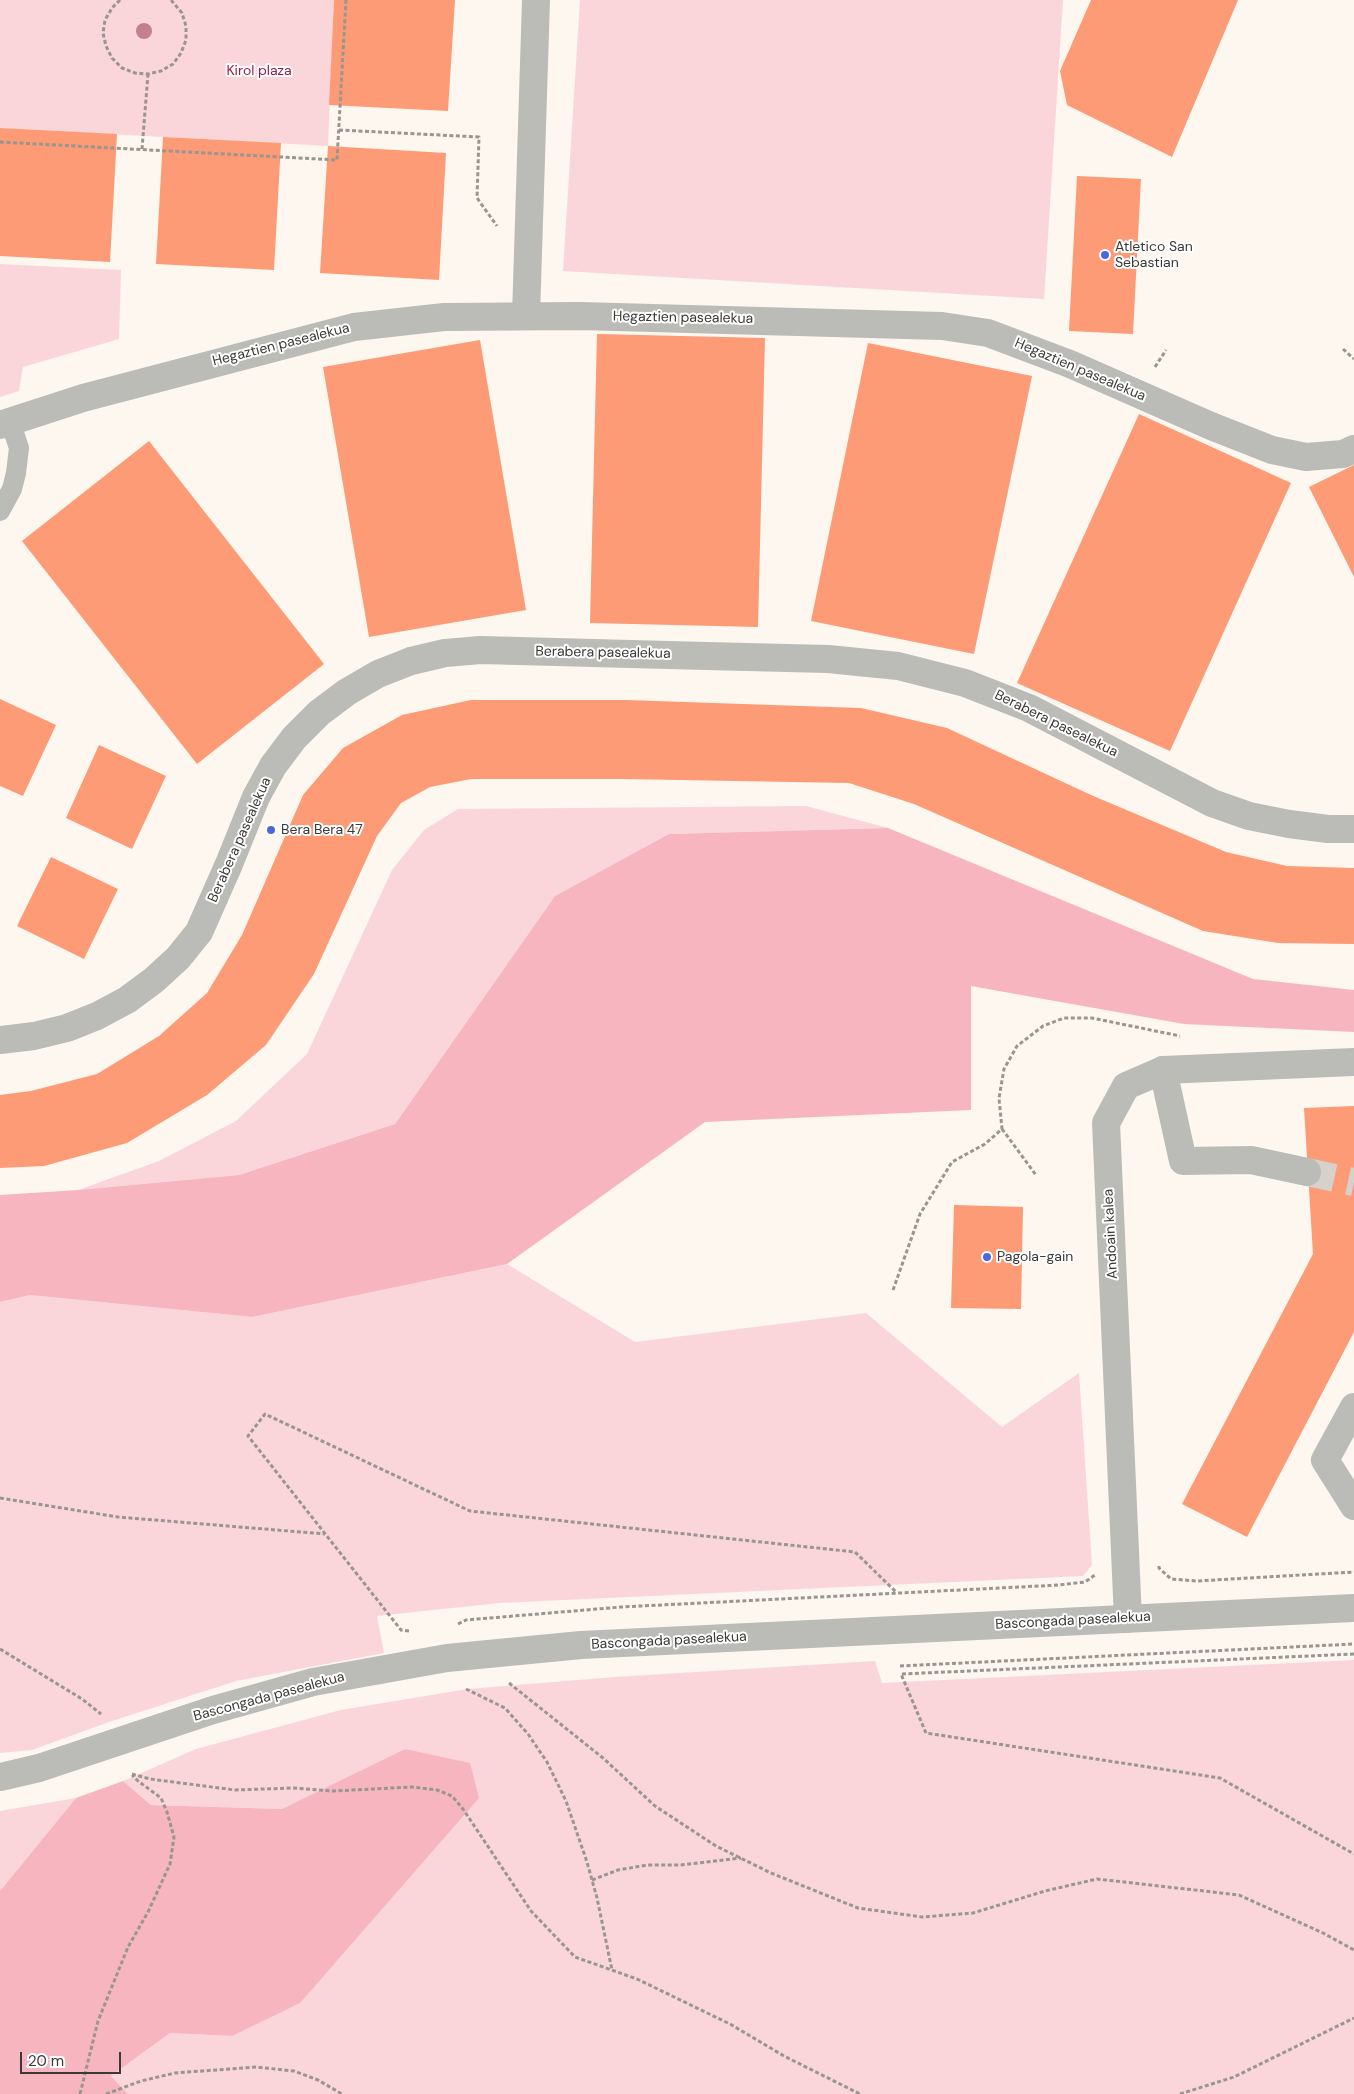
<!DOCTYPE html>
<style>
body{margin:0}
#map{position:relative;width:1354px;height:2094px;overflow:hidden;background:#fdf7ef;font-family:"DM Sans",sans-serif}
canvas{display:block}
.scale{position:absolute;left:20px;top:2052px;width:101px;height:22px;box-sizing:border-box;border:2px solid #3b3835;border-top:0;padding-left:6px;font-size:15px;line-height:18px;white-space:nowrap;color:#3b3835;-webkit-text-stroke:4px #fff;paint-order:stroke}
</style>
<div id="map">
<canvas width="1354" height="2094"></canvas>
<div class="scale">20 m</div>
</div>
<script>
const g = document.querySelector('canvas').getContext('2d');
g.lineJoin = 'round';
function paint(path, color) { g.fillStyle = color; g.fill(path, 'evenodd'); }
const poly = rows => new Path2D(rows.map(r => 'M' + r).join(''));
function trace(path, color, width, dash) { g.strokeStyle = color; g.lineWidth = width; g.lineCap = dash ? 'butt' : 'round'; g.setLineDash(dash || []); g.stroke(path); }
function drawText(font, color, halo, rows, align = 'center') {
  g.font = font + ' "DM Sans",sans-serif'; g.lineWidth = 4; g.setLineDash([]); g.textBaseline = 'middle'; g.strokeStyle = halo; g.fillStyle = color; for (const [text, x, y, turn = 0] of rows) {
    g.save(); g.translate(x, y); g.rotate((+turn || 0) * Math.PI / 180); g.textAlign = isNaN(turn) ? turn : align; if (halo) g.strokeText(text, 0, 0); g.fillText(text, 0, 0); g.restore();
  }
}
const green = poly([
 [0,0,334,0,328,146,0,128],
 [580,0,1063,0,1044,299,563,271],
 [0,264,121,270,119,339,23,367,19,391,0,397],
 [806,806,888,828,669,834,555,896,395,1124,239,1175,78,1190,159,1161,236,1121,307,1054,392,870,424,830,458,809],
 [507,1264,635,1342,866,1313,1002,1427,1079,1373,1092,1565,1083,1576,499,1603,377,1616,384,1653,236,1681,109,1722,32,1750,0,1753,0,1302,30,1295,252,1317],
 [1354,1660,1354,2094,128,2094,111,2076,170,2033,232,2036,405,1749,283,1809,151,1805,123,1781,196,1749,341,1710,468,1689,615,1677,875,1661,882,1683],
 [76,1798,0,1891,0,1811]
]);
const forest = poly([
 [888,828,1253,979,1354,990,1354,1032,1184,1024,971,986,971,1110,705,1122,507,1264,252,1317,30,1295,0,1302,0,1195,78,1190,239,1175,395,1124,555,896,669,834],
 [405,1749,470,1763,479,1798,300,2003,232,2036,170,2033,111,2076,128,2094,0,2094,0,1891,76,1798,123,1781,151,1805,282,1809]
]);
const building = poly([
 [334,0,455,0,448,111,329,105],
 [1091,0,1238,0,1172,157,1067,105,1060,71],
 [0,128,117,134,110,262,0,256],
 [163,137,281,143,274,270,156,264],
 [328,146,446,153,439,280,320,273],
 [1077,176,1141,179,1133,334,1069,331],
 [597,334,765,338,758,627,590,623],
 [480,340,526,610,369,637,323,367],
 [868,343,1032,376,974,654,811,621],
 [1139,414,1291,483,1170,751,1017,683],
 [149,441,324,664,197,764,22,541],
 [1354,465,1354,577,1309,487],
 [0,699,56,725,23,796,0,786],
 [471,700,625,700,861,708,947,728,1091,795,1226,852,1287,866,1354,868,1354,944,1278,943,1203,931,914,804,849,783,624,779,471,779,430,787,401,803,377,836,314,974,266,1045,207,1095,127,1143,44,1166,0,1168,0,1095,31,1091,97,1074,159,1036,207,993,242,935,303,795,343,748,402,715],
 [99,745,166,776,132,849,66,818],
 [51,857,118,889,84,959,17,926],
 [1354,1106,1354,1332,1247,1537,1182,1504,1313,1254,1304,1108],
 [954,1205,1023,1207,1021,1309,951,1308]
]);
const pedestrianTunnel = poly([
 [1307,1172,1354,1182]
]);
const path = poly([
 [120,0,112,8,105,20,103,33,106,46,112,58,122,68,135,73,148,74,161,71,173,64,181,53,186,40,186,26,182,13,171,0],
 [339,130,479,137,477,198,497,226],
 [0,142,337,160,346,0],
 [142,149,148,74],
 [1343,349,1354,359],
 [1155,367,1166,350],
 [1002,1129,1036,1175],
 [893,1290,920,1214,952,1162,985,1144,1002,1129,999,1098,1004,1069,1017,1046,1043,1026,1064,1018,1092,1018,1180,1036],
 [0,1498,118,1517,325,1534],
 [1159,1566,1159,1568,1171,1579,1197,1581,1354,1572],
 [458,1624,466,1620,621,1607,1059,1585,1085,1582,1095,1575],
 [409,1631,401,1630,248,1436,265,1414,470,1511,855,1552,896,1592],
 [0,1649,82,1699,101,1714],
 [1354,1654,901,1674,926,1733,1220,1778,1354,1854],
 [900,1666,1354,1644],
 [509,1683,603,1758,655,1806,716,1846,771,1873,858,1908,922,1917,973,1913,1045,1891,1097,1879,1239,1895,1323,1933,1354,1950],
 [466,1689,505,1708,528,1734,547,1762,566,1801,587,1862,597,1898,612,1970],
 [132,1774,150,1779,235,1790,292,1788,333,1791,412,1787,437,1790,452,1796,463,1809,531,1911,575,1957,637,1979,730,2024,784,2056,860,2094],
 [592,1880,618,1870,647,1865,680,1865,741,1858],
 [80,2094,98,2021,128,1947,148,1912,170,1864,174,1837,167,1812,161,1798,138,1781,132,1775],
 [106,2094,141,2081,175,2073,256,2067,294,2071,318,2080,342,2094],
 [1180,2094,1234,2077,1354,2018]
]);
const service = poly([
 [0,511,12,489,16,473,19,448,10,421]
]);
const pedestrian = poly([
 [1163,1070,1183,1161,1251,1160,1307,1172],
 [1354,1407,1325,1460,1354,1506]
]);
const minor = poly([
 [526,316,536,0],
 [0,425,83,398,354,327,444,317,580,316,942,326,988,333,1070,364,1211,426,1272,450,1306,457,1343,454,1354,449],
 [0,1040,34,1036,67,1028,97,1016,127,1000,154,980,178,958,199,932,229,864,256,797,273,766,294,738,319,713,347,692,378,674,411,661,445,653,481,650,706,656,828,659,898,666,965,683,1029,708,1212,803,1249,816,1289,824,1328,829,1354,829],
 [1128,1619,1106,1123,1126,1086,1163,1070,1354,1062],
 [0,1777,39,1768,213,1710,313,1682,447,1658,581,1645,1354,1608]
]);
const trees = [
 [144,31]
];
const markers = [
 [1105,255,5,"#4e66db"],
 [271,830,5,"#4e66db"],
 [987,1257,5,"#4e66db"]
];
const parkNames = [
 ["Kirol plaza",259,71]
];
const poiNames = [
 ["Atletico San",1115,247],
 ["Sebastian",1115,263],
 ["Bera Bera 47",281,830],
 ["Pagola-gain",997,1257]
];
const streetNames = [
 ["Hegaztien pasealekua",683,318,1],
 ["Hegaztien pasealekua",281,345,-14],
 ["Hegaztien pasealekua",1080,370,23],
 ["Berabera pasealekua",603,653,1],
 ["Berabera pasealekua",1056,724,26],
 ["Berabera pasealekua",240,840,-66],
 ["Andoain kalea",1111,1234,-93],
 ["Bascongada pasealekua",1073,1621,-3],
 ["Bascongada pasealekua",669,1641,-3],
 ["Bascongada pasealekua",269,1697,-15]
];
paint(green, '#fad6db');
paint(forest, '#f6b5bf');
paint(building, '#fc9b75');
trace(pedestrianTunnel, '#d6d1ca', 28, [28, 14]);
trace(path, '#99958f', 3, [4, 2.5]);
trace(service, '#bbbbb7', 20);
trace(pedestrian, '#bbbbb7', 28);
trace(minor, '#bbbbb7', 28);
g.fillStyle = '#c58090';
for (const [x, y] of trees) { g.beginPath(); g.arc(x, y, 8, 0, 2 * Math.PI); g.fill(); }
for (const [x, y, r, color] of markers) { const dot = new Path2D(); dot.arc(x, y, r, 0, 2 * Math.PI); g.fillStyle = color; g.fill(dot); trace(dot, '#fff', 2); }
drawText('14px', '#971e42', '#fff', parkNames);
drawText('14px', '#3b3835', '#fff', poiNames, 'left');
drawText('14px', '#3b3835', '#fff', streetNames);
</script>
